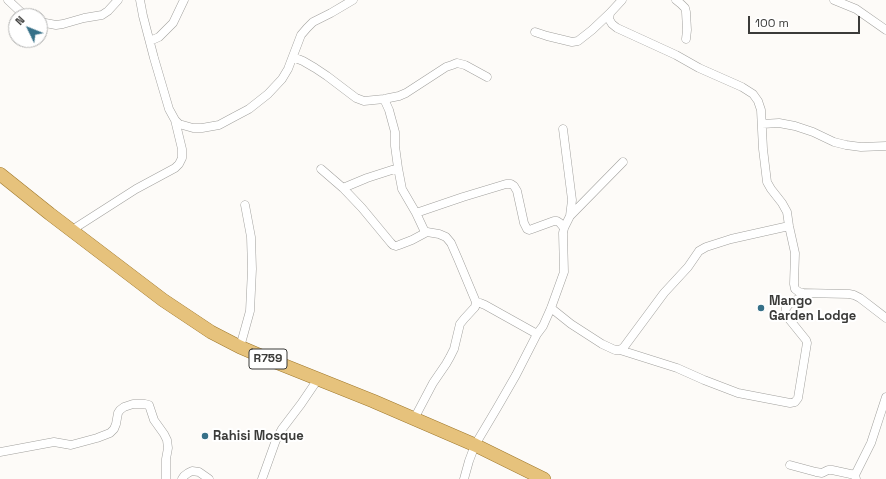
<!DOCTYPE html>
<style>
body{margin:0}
#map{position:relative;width:886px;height:479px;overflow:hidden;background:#fdfbf8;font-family:"Space Grotesk",sans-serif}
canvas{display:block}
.north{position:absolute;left:8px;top:8px;width:40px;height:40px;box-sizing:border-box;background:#fff;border:1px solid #b1b1b0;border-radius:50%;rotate:313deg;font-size:11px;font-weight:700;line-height:16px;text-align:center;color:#3b3b39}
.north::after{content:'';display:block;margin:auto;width:14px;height:18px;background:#367088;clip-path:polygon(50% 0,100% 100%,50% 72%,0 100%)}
.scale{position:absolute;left:748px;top:16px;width:112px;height:18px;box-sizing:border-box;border:2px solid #3b3b39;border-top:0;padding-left:5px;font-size:12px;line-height:14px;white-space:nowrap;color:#3b3b39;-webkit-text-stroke:3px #fff;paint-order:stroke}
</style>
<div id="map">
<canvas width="886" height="479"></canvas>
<div class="north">N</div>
<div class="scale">100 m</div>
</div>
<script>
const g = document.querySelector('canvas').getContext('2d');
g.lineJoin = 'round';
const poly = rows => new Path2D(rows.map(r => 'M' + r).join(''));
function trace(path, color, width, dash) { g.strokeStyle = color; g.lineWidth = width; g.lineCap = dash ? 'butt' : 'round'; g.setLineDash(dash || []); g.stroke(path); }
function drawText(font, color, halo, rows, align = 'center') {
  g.font = font + ' "Space Grotesk",sans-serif'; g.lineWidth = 4; g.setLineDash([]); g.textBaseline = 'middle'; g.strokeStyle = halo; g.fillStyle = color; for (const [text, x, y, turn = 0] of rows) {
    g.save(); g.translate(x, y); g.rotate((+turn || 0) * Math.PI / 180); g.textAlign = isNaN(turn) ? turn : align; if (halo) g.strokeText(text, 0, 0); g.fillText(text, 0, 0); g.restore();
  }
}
const minor = poly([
 [8,0,25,16],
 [140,0,143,16,154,58,169,109,175,120,179,124,193,128,202,128,219,125,232,118,249,109,268,94,282,79,288,69,301,35,307,28,313,22,331,13,353,0],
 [622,0,610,13,609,19,612,24,617,28,676,55,699,68,742,87,753,94,758,101,761,110,763,149,767,182,771,189,782,203,787,212,789,226,795,253,794,284,795,289,799,292,803,293,849,294,854,295,860,298,886,318],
 [676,0,681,4,685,8,686,12,687,30,686,39],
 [834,0,856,9,886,30],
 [40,22,56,25,63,24,84,18,102,15,108,11,118,0],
 [535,32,547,36,572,42,578,41,592,30,610,13],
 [150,41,159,37,173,23,184,0],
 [293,57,303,61,315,68,327,76,356,98,364,101,384,99,399,96,406,93,446,67,452,65,457,63,465,65,487,77],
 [384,99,389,110,395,132,395,146,398,168,402,189,416,213,424,230,427,232,439,234,446,237,451,243,458,259,476,302,475,307,464,319,460,324,454,349,450,357,446,364,433,383,414,419],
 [762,124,779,123,795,126,813,132,834,142,846,145,861,147,886,146],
 [321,169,343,188,362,208,391,243,393,245,396,246,399,245,412,240,427,232],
 [343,188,367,178,398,168],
 [416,213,463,197,506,184,511,184,514,186,517,191,524,223,527,229,529,230,532,229,554,221,557,221,560,223,564,228],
 [570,216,623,162],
 [72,230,136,189,175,168,179,164,182,158,182,149,175,120],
 [476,302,480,303,485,305,537,334],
 [551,308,571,324,602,344,615,350,620,350,624,347,664,293,688,267,699,251,706,247,731,239,789,226],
 [240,347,250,311,252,269,251,237,245,205],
 [620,350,677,368,704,380,738,393,790,403,795,402,798,398,807,343,806,340,785,314,786,308,790,303,808,294],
 [0,452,54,442,71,445,97,438,110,433,114,429,116,424,118,413,120,410,124,407,133,404,145,404,149,405,154,420,164,434,167,440,168,448,166,459,166,479],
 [790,465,816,472,822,473,828,470,832,470,855,475],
 [182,479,184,476,188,473,192,471,199,472,209,479],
 [262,479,276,440,282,429,301,404,318,379],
 [464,479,469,461,475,445,497,408,516,375,537,334,543,326,551,308,564,272,563,233,564,228,570,216,572,200,563,129],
 [856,479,855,475,871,443,886,397]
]);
const primary = poly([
 [0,174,50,214,163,300,211,332,240,347,268,359,373,401,475,445,544,479]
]);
const markers = [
 [761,308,4,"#367088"],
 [205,436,4,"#367088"]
];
const shields = [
 [268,359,38]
];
const shieldNames = [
 ["R759",268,359]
];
const poiNames = [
 ["Mango",769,301],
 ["Garden Lodge",769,316],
 ["Rahisi Mosque",213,436]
];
trace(minor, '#a1a09d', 9);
trace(primary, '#9f782c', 14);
trace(minor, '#fff', 8);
trace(primary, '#e6c27c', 13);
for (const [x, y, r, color] of markers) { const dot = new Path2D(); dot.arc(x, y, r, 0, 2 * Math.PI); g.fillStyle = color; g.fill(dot); trace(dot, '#fff', 1.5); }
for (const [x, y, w] of shields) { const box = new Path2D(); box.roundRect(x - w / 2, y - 10, w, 20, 3); g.fillStyle = '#fff'; g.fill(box); trace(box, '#3b3b39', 1); }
drawText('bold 12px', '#3b3b39', null, shieldNames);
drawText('bold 13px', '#3b3b39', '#fff', poiNames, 'left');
</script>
